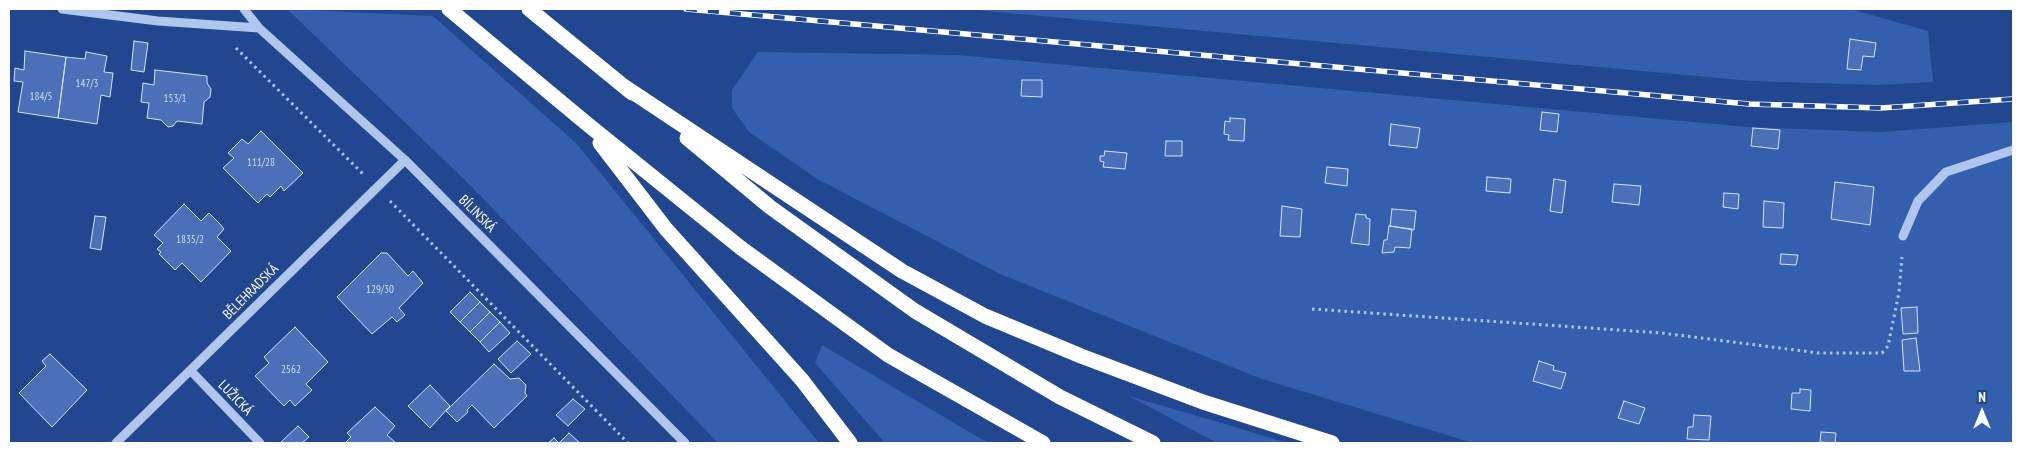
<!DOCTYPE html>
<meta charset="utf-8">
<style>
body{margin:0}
#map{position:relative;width:2022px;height:452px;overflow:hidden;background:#204790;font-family:"PT Sans Narrow",sans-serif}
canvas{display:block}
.frame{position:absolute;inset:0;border:10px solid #fff;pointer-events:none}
.north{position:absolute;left:1957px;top:387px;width:50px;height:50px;-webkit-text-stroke:4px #204790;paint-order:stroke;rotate:0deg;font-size:14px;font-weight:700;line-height:20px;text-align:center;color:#fff}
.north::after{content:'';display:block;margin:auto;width:18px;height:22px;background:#fff;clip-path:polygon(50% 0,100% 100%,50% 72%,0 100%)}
</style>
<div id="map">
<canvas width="2022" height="452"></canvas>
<div class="frame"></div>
<div class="north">N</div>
</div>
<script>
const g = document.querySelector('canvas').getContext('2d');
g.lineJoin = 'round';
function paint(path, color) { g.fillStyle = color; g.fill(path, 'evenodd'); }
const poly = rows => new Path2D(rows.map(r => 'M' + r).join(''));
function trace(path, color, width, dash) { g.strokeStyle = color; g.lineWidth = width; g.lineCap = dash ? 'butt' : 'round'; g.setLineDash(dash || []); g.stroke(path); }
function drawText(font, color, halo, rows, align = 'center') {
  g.font = font + ' "PT Sans Narrow",sans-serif'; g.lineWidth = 4.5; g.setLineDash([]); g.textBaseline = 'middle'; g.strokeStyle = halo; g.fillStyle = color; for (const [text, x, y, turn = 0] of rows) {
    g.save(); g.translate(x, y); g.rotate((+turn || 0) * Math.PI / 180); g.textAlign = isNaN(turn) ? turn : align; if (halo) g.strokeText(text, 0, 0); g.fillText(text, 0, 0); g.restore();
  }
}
const green = poly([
 [287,9,433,16,577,144,819,443,718,443,471,186],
 [965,9,1851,9,1928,31,1933,82,1880,85,1751,81],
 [758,52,958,55,1748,127,1881,132,2013,122,2013,443,1473,443,1262,379,1000,274,819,180,749,132,732,108,732,90],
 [822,345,988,443,885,443,815,363],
 [1129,396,1235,427,1287,443,1217,443]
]);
const building = poly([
 [1850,39,1876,43,1874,57,1863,56,1861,70,1847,69,1850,39],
 [134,41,148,43,144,72,131,70,134,41],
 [25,51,66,57,58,118,18,112,23,82,14,81,15,68,24,70,25,51],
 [86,52,107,56,104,72,113,73,110,97,101,95,97,124,58,118,66,57,85,59,86,52],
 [155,70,207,76,207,83,211,89,210,97,204,102,202,124,177,121,173,126,168,127,161,120,147,118,149,103,141,102,143,83,154,85,155,70],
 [1022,80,1042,80,1042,97,1021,96,1022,80],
 [1542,112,1559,114,1557,132,1540,130,1542,112],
 [1230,118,1245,119,1244,141,1228,140,1229,135,1224,134,1225,121,1230,122,1230,118],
 [1391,124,1420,128,1417,148,1389,145,1391,124],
 [1753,128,1780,130,1778,149,1751,146,1753,128],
 [261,131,303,173,284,191,281,186,270,197,267,194,258,203,223,168,234,158,228,153,242,139,248,144,261,131],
 [1166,141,1182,141,1182,156,1165,156,1166,141],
 [1105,151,1127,153,1125,169,1103,167,1104,162,1100,161,1100,156,1104,156,1105,151],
 [1327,167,1348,169,1347,186,1325,183,1327,167],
 [1487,177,1511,179,1510,193,1486,191,1487,177],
 [1554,179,1566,181,1562,213,1550,211,1554,179],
 [1835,182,1874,187,1870,225,1831,219,1835,182],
 [1614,184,1641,186,1639,205,1612,202,1614,184],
 [1724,193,1739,194,1738,209,1723,207,1724,193],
 [1764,201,1784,203,1783,228,1763,227,1764,201],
 [184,204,201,221,209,213,220,224,224,229,217,237,231,251,201,282,182,263,175,270,159,254,161,252,157,249,163,243,154,235,184,204],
 [1282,206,1302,209,1300,237,1280,236,1282,206],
 [1392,209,1416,211,1414,230,1390,226,1392,209],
 [1356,214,1366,215,1366,218,1370,219,1369,245,1351,243,1356,214],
 [95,216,106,217,101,250,90,248,95,216],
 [1389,226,1412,229,1410,248,1395,247,1394,252,1382,253,1384,240,1387,240,1389,226],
 [381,253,387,253,408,276,413,271,423,283,399,308,405,315,397,322,392,317,372,334,337,297,381,253],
 [1781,254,1798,255,1796,265,1780,264,1781,254],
 [470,292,480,302,460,322,450,312,470,292],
 [480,302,490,312,470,332,460,322,480,302],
 [1917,307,1918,333,1903,334,1901,308,1917,307],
 [490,312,500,322,480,342,470,332,490,312],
 [500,322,510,333,489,352,480,342,500,322],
 [295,327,328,362,306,384,312,390,295,406,290,400,284,406,255,376,269,363,264,357,295,327],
 [1916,338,1920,371,1904,371,1902,340,1916,338],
 [517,341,531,354,511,373,498,359,517,341],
 [50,354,87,390,52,427,19,393,46,366,42,361,50,354],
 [1539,361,1554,366,1553,370,1566,373,1561,389,1533,381,1539,361],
 [494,364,510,379,519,378,526,385,525,393,527,396,494,428,472,405,467,410,468,412,457,422,446,411,494,364],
 [430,385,450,406,430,428,408,406,430,385],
 [1800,389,1811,390,1810,411,1791,409,1792,393,1800,393,1800,389],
 [573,399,585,409,568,426,556,415,573,399],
 [1624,401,1645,408,1639,424,1618,418,1624,401],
 [375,407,395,426,387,435,396,443,345,443,351,437,347,433,375,407],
 [1694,415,1711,416,1709,440,1687,439,1688,427,1693,427,1694,415],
 [298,426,309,437,302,443,280,443,298,426],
 [1821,432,1836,433,1835,443,1820,442,1821,432],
 [569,433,580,443,559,443,569,433],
 [554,438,559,443,548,443,554,438]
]);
const path = poly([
 [236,48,363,174],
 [390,201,628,443],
 [1312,309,1662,333,1819,353,1882,353,1888,346,1899,292,1902,257]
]);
const minor = poly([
 [62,9,158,21,259,28],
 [244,9,259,28,405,160,685,443],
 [1903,236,1918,201,1946,172,2013,150],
 [191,371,260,443],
 [116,443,405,160]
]);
const highway = poly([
 [449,9,586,123,741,248,888,355,1043,443],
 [529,9,632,93],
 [625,87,902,271,985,316,1081,356,1203,402,1332,443],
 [687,138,770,207,915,311,1060,397,1153,443],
 [600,143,666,229,802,380,850,443]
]);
const rail = poly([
 [686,9,1749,104,1881,108,2013,99]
]);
const numberNames = [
 ["147/3",87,84],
 ["184/5",41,97],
 ["153/1",175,99],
 ["111/28",261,163],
 ["1835/2",190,240],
 ["129/30",380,290],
 ["2562",291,370]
];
const streetNames = [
 ["BÍLINSKÁ",477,214,45],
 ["BĚLEHRADSKÁ",251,292,-45],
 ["LUŽICKÁ",235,398,46]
];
paint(green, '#345fae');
paint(building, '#4970b8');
trace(building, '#d6e3f9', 1);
trace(path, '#b0c6ed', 3, [2.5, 4]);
trace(minor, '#b0c6ed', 9);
trace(highway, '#fff', 15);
trace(rail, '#fff', 5.5);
trace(rail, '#204790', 4, [11]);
drawText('11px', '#d2dbed', null, numberNames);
drawText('14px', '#fff', '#204790', streetNames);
</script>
